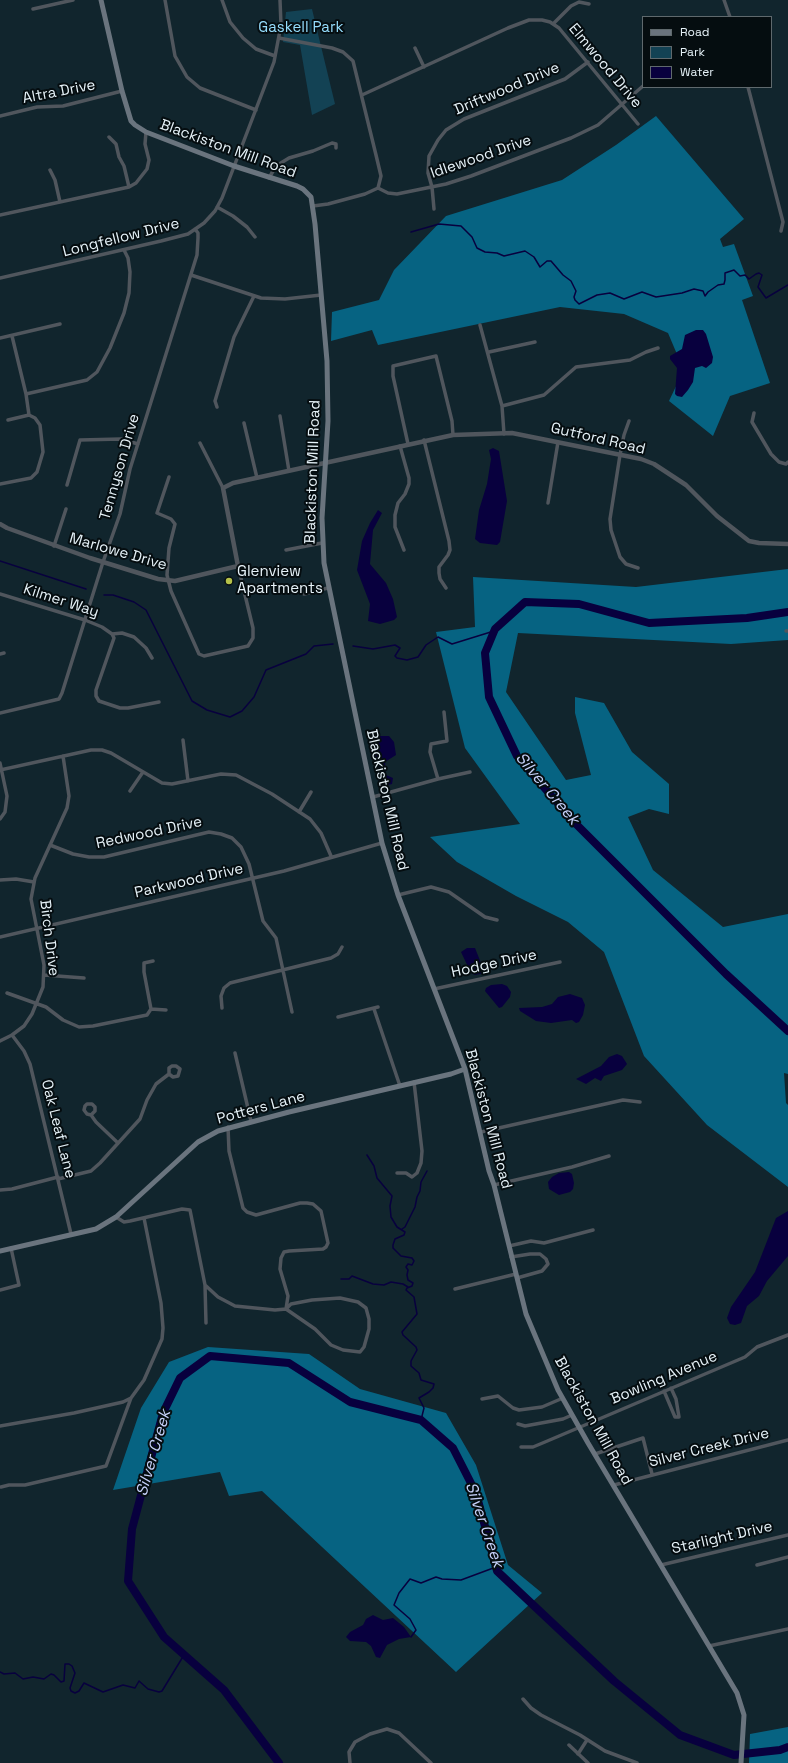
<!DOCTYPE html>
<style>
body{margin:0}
#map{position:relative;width:788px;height:1763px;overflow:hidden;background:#11252d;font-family:"Space Grotesk",sans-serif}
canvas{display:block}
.legend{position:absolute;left:642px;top:16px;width:130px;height:72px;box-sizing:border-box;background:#050d10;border:1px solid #5f696d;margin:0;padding:5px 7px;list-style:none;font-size:12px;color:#e6f2f8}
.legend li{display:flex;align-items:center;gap:8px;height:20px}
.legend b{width:20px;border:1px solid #5f696d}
</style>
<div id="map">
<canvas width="788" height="1763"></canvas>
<ul class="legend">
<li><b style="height:5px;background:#6a747e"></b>Road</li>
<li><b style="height:11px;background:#134254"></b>Park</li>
<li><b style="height:11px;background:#08003e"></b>Water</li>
</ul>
</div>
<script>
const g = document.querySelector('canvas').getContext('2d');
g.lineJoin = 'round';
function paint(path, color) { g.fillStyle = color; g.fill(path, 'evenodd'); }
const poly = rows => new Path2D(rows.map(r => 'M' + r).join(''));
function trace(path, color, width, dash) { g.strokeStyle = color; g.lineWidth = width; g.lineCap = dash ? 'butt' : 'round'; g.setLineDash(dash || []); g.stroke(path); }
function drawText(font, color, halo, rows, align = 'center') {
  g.font = font + ' "Space Grotesk",sans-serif'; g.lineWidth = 4; g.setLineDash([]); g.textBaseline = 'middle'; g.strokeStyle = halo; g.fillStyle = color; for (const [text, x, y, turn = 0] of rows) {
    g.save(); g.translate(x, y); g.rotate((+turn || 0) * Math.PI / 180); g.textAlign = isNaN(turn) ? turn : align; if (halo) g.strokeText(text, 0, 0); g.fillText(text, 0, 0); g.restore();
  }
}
const green = poly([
 [312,9,335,104,312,115,300,45,283,42,286,12]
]);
const forest = poly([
 [656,116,744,219,720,239,723,247,734,244,753,296,742,300,770,383,730,396,713,436,669,401,678,382,679,359,668,333,624,314,560,307,378,345,372,330,331,341,332,312,379,300,394,270,446,216,562,180,616,145],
 [788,569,788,640,731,644,518,633,506,692,566,780,591,775,575,713,575,697,604,703,632,752,669,784,669,814,649,809,628,817,653,870,723,927,788,914,788,1074,784,1073,786,1103,788,1105,788,1187,707,1125,644,1056,604,952,568,922,516,896,457,862,430,837,520,824,465,748,436,632,475,627,473,577,636,587],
 [208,1347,309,1354,360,1389,446,1413,476,1465,508,1565,542,1593,456,1672,262,1491,229,1496,220,1472,113,1490,141,1408,169,1362],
 [788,1727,788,1763,749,1763,750,1734]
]);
const water = poly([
 [696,330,703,330,706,334,713,357,712,363,706,368,702,366,695,368,693,382,688,390,682,397,677,396,675,394,677,368,670,359,670,356,682,349,685,335],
 [493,448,499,451,507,501,500,542,497,545,480,543,475,539,479,510,487,484,491,459,489,450],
 [378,510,382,513,373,530,370,564,386,583,393,599,397,617,394,620,380,624,368,621,370,604,357,570,362,541,370,523],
 [379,736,389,736,394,742,396,755,385,762,386,775,393,778,392,784,380,787,372,748,374,740],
 [467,948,475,948,481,963,487,969,485,973,475,975,471,973,461,952],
 [502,984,507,986,511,992,510,997,502,1007,499,1008,485,991,486,988,491,985],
 [570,994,582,998,585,1005,583,1015,579,1022,576,1023,572,1020,551,1023,536,1021,520,1011,519,1008,542,1007,552,1004,558,997],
 [617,1054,622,1056,627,1064,622,1070,604,1076,601,1081,595,1078,586,1084,576,1079,601,1066,609,1057],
 [569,1172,572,1174,574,1183,573,1189,570,1192,559,1195,549,1189,548,1182,552,1177,559,1173],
 [788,1211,788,1256,767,1281,759,1296,747,1306,741,1323,735,1325,730,1324,727,1318,731,1307,755,1272,776,1218],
 [373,1615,383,1620,393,1618,404,1627,411,1637,399,1639,387,1645,380,1658,376,1657,371,1646,366,1642,350,1641,346,1637,350,1632,363,1625,366,1619]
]);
const stream = poly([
 [411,232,439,224,461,226,472,237,477,248,485,252,497,253,504,256,525,251,534,257,540,267,547,261,551,261,563,275,571,281,576,291,574,297,575,300,579,304,597,295,610,293,624,299,642,292,656,297,682,293,694,289,703,291,705,296,708,292,718,285,724,284,725,280,725,273,734,270,740,276,745,275,749,279,756,274,759,273,762,275,758,287,766,298,788,285],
 [0,561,86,589],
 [104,595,113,595,134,602,146,610,192,701,207,710,230,717,242,711,254,697,266,670,306,654,314,646,333,644],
 [353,646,373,649,395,645,400,648,395,656,397,658,407,660,418,657,426,645,438,637,452,644,494,631],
 [367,1155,374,1166,377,1178,392,1196,390,1206,391,1217,397,1227,405,1232,404,1235,395,1239,393,1245,393,1248,401,1256,412,1258,414,1261,412,1265,408,1264,406,1267,408,1270,407,1275,408,1280,413,1283,412,1286,407,1288,406,1290,414,1297,417,1314,402,1332,403,1335,416,1347,417,1350,411,1361,411,1366,419,1373,421,1380,434,1384,433,1388,429,1392,419,1398,424,1408,421,1420],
 [402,1229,405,1227,415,1207,417,1197,420,1191,421,1182,427,1171],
 [341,1279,349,1279,352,1276,373,1284,384,1285,391,1282,403,1284,408,1287],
 [411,1637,416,1630,410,1619,394,1605,399,1593,410,1579,421,1583,436,1577,442,1579,461,1580,496,1567],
 [0,1672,4,1674,15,1673,23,1679,33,1677,44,1679,51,1674,54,1675,61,1682,64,1681,65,1664,69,1664,72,1666,75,1673,70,1688,71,1691,75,1693,79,1691,84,1683,103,1692,123,1685,135,1688,139,1681,148,1689,159,1692,162,1691,184,1655]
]);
const river = poly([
 [788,612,747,618,649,623,579,604,525,602,495,629,485,653,489,697,517,756,573,821,726,974,788,1031],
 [279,1763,224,1690,164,1637,128,1581,132,1529,163,1413,180,1378,210,1356,289,1363,350,1402,421,1420,453,1448,476,1493,497,1571,614,1681,680,1735,734,1755,780,1750,788,1747]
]);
const minor = poly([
 [165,0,175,56,187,77,200,88,256,110],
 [222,0,230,22,243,38,256,49,275,56],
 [724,0,730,17],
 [33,9,73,0],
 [553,24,571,6,579,2,589,4],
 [279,38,332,48,343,52,353,61,376,155,381,176,378,188],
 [415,48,424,67],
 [748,87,783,222,781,231],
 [362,95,508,28,529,20,542,20,550,22,559,28,638,124],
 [0,116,37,107,63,106,122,91],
 [109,137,116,144,119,157,124,166,129,187],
 [50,170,55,180,60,202],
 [269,178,276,166,289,158,313,151,332,143,336,144,336,148],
 [313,206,328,204,365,194,378,188,388,193,397,194,446,184,471,176,571,138,598,125,643,86],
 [217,207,233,216,247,227,255,237],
 [434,209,432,187,428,173,429,156,438,140,446,130,464,119,565,79,588,62],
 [0,215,129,187,136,183,147,169,149,160,145,144,146,132],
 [191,275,261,298,285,299,321,295],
 [0,278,161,241,188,234,204,223,215,211,222,198,274,62,281,25,280,0],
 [480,325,502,406,504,434],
 [12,336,26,394,29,415],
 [0,338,60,324],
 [489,352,535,342],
 [26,394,87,380,97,372,110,348,124,313,129,293,130,272,128,258,124,250],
 [502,406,544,395,576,367,630,360,646,352,658,348],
 [217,407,215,401,234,337,254,296],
 [754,413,752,422,771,454,779,462,786,464,788,462],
 [280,416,289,471],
 [629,421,624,435,620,455,610,519,611,530,620,557,626,564,638,568],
 [244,423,257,478],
 [424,440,449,541,450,550,448,555,439,567,439,573,440,579,446,588],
 [200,443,223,488],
 [408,444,393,376,393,366,436,356,452,421,453,435],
 [400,446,409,478,409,484,405,494,398,503,395,515,395,527,404,550],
 [169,477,157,513,171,519,175,524,169,548,167,575,171,591,199,654,204,656,248,646,253,638,253,628,238,566],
 [0,484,31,478,37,472,43,452,40,425,35,418,29,415,8,420],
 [67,485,80,440,121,439,138,444],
 [548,503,558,442],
 [54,546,66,509],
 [286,550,322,543],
 [0,594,85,620,102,627,112,634,122,633,134,637,146,648,152,658],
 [304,594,328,588],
 [786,631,788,631],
 [112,634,114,638,96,690,96,696,99,701,120,708,128,708,159,702],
 [0,654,4,653],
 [0,713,59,699,62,693,103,562,120,514,130,469,197,255,198,238,198,233,195,229],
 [183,740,188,781],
 [0,763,7,796,5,812,0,819],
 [0,770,91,750,102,750,111,753,162,783,172,784,221,774,236,775,272,794,310,819,321,833,331,856],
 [438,779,430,752,431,744,447,741,444,712],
 [130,791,143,772],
 [373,797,438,779,470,772],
 [299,812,311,792],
 [50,845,73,854,89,857,104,857,209,832,221,834,232,838,241,847,249,864,263,921,276,938,292,1012],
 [0,880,16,879,34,882],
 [398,895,431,887,449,892,485,917,497,920],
 [0,937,284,871,382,843],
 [44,975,84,978],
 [434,989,560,962],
 [7,993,46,1007,63,1020,79,1027,93,1026,147,1015,151,1009,144,972,144,963,153,961],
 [222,1008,221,996,224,988,230,983,331,958,338,954,342,947],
 [151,1009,166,1010],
 [374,1009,400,1086],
 [338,1017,378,1007],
 [12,1035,24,1051,30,1064,71,1234],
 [0,1041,12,1035,24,1026,32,1014,43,987,44,965,31,899,35,878,67,808,69,796,63,756],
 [235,1053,251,1121],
 [91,1115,87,1114,84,1110,85,1106,87,1104,92,1104,95,1107,95,1111,91,1115,96,1122,118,1143],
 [481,1132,623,1100,640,1102],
 [397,1173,406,1173,412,1177,417,1173,421,1163,422,1151,414,1082],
 [58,1179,91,1171,100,1163,140,1119,147,1100,156,1084,169,1074,173,1077,178,1076,180,1069,176,1066,172,1066,169,1068,169,1074],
 [494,1185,572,1167,609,1156],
 [0,1190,12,1189,58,1177],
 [116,1217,124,1222,130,1221,182,1209,190,1210,205,1285,218,1297,235,1306,275,1310,286,1309,291,1304,312,1300,340,1298,358,1302,366,1308,369,1319,369,1329,364,1347,360,1352,343,1350,331,1345,315,1329,286,1309,288,1296,280,1269,281,1258,284,1252,289,1251,323,1249,326,1247,328,1243,321,1211,313,1204,307,1203,300,1203,256,1215,247,1212,243,1208,229,1151,228,1127],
 [509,1246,531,1241,544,1243,593,1230],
 [511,1257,530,1254,540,1254,546,1259,548,1264,542,1271,517,1278],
 [205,1285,206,1323],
 [455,1289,516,1274],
 [0,1290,19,1285,11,1248],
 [664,1391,675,1417,679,1417,676,1399,671,1388],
 [482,1399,498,1396,513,1408,519,1410,542,1407,563,1398],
 [518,1424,525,1426,563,1419,572,1415],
 [0,1426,74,1413,123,1402,131,1398,144,1380,162,1339,163,1328,161,1303,144,1218],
 [521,1447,533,1447,545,1442,745,1357,757,1347,788,1335],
 [595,1454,643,1438,652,1474],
 [614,1485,788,1440],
 [1,1487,9,1485,25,1485,106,1466,131,1398],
 [661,1565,788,1535],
 [757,1565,788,1557],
 [709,1646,788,1629],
 [523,1699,531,1708,541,1715,580,1735,605,1751,637,1763],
 [569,1745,588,1763],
 [578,1754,587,1740],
 [350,1763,349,1752,355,1742,370,1734,387,1729,399,1733,431,1763]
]);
const tertiary = poly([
 [0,524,7,528,90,558,158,579,175,581,238,566,223,488,233,483,453,435,512,433,641,459,654,464,686,485,717,516,749,541,759,543,788,544]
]);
const secondary = poly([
 [101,0,122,91,131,121,135,125,146,132,234,166,297,186,303,189,311,197,315,224,327,361,328,421,322,518,324,563,382,843,398,895,465,1069,489,1171,494,1185,526,1314,558,1390,588,1443,737,1693,744,1715,741,1763],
 [0,1251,96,1229,116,1217,198,1142,218,1131,289,1112,451,1074,465,1069]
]);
const markers = [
 [229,581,4,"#b5c249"]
];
const parkNames = [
 ["Gaskell Park",301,28]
];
const streetNames = [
 ["Elmwood Drive",605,66,50],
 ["Driftwood Drive",507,89,-23],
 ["Altra Drive",59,92,-11],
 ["Blackiston Mill Road",228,149,20],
 ["Idlewood Drive",481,157,-19],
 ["Longfellow Drive",121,238,-14],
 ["Gutford Road",598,439,13],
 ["Tennyson Drive",120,467,-74],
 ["Blackiston Mill Road",313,472,-88],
 ["Marlowe Drive",118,552,16],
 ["Kilmer Way",61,601,18],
 ["Blackiston Mill Road",387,800,77],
 ["Redwood Drive",149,833,-12],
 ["Parkwood Drive",189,881,-13],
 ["Birch Drive",49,938,83],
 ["Hodge Drive",494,964,-12],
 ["Potters Lane",261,1108,-15],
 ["Blackiston Mill Road",488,1119,75],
 ["Oak Leaf Lane",58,1129,76],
 ["Bowling Avenue",664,1378,-23],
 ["Blackiston Mill Road",593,1421,61],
 ["Silver Creek Drive",709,1448,-14],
 ["Starlight Drive",722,1538,-13]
];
const poiNames = [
 ["Glenview",237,572],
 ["Apartments",237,589]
];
const waterNames = [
 ["Silver Creek",547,789,50],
 ["Silver Creek",154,1453,-74],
 ["Silver Creek",484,1525,71]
];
paint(green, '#134254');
paint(forest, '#066382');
paint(water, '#08003e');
trace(stream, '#08003e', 1.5);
trace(river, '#08003e', 8);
trace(minor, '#50565d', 3.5);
trace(tertiary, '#50565d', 4.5);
trace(secondary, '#6a747e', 5);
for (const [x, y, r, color] of markers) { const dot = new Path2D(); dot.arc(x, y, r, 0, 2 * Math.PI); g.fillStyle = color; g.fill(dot); trace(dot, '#050d10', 1.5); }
drawText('15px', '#95defe', '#050d10', parkNames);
drawText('15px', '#e6f2f8', '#050d10', streetNames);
drawText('15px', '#e6f2f8', '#050d10', poiNames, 'left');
drawText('italic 16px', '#c5d0f8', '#050d10', waterNames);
</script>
